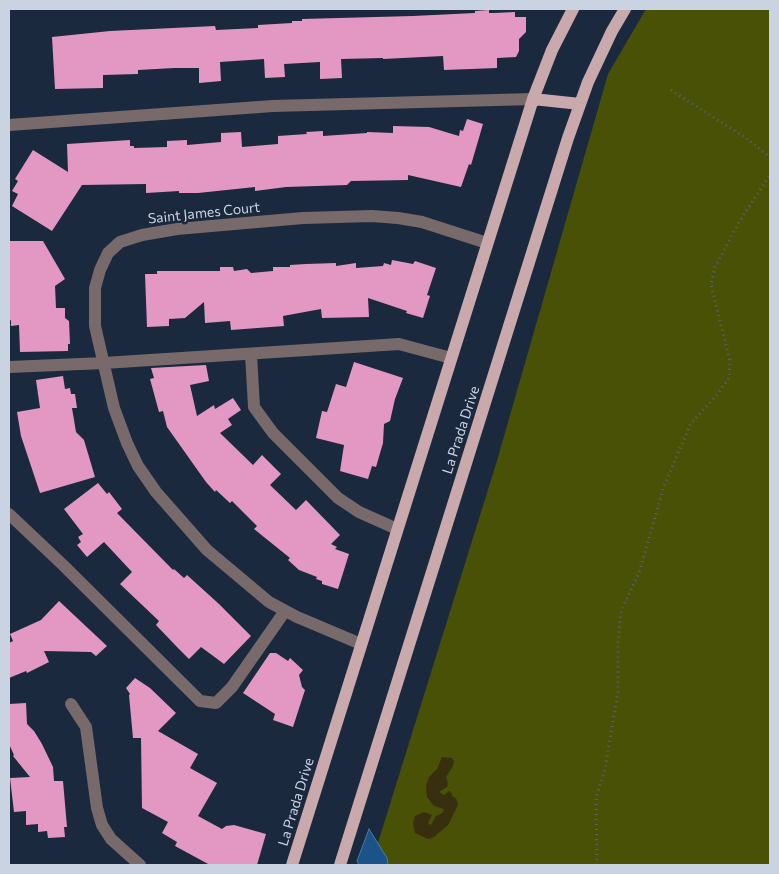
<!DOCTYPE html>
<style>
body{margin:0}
#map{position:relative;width:779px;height:874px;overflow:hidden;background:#1b293e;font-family:Commissioner,sans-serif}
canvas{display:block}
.frame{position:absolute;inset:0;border:10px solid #cad3e1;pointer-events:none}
</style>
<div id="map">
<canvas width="779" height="874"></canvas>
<div class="frame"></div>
</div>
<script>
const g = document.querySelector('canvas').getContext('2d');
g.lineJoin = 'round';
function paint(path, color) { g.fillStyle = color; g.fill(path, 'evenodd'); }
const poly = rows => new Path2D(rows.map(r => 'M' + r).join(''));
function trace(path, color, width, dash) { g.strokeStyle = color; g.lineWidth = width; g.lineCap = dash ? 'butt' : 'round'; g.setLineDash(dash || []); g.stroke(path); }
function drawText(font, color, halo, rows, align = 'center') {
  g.font = font + ' Commissioner,sans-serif'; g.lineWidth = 5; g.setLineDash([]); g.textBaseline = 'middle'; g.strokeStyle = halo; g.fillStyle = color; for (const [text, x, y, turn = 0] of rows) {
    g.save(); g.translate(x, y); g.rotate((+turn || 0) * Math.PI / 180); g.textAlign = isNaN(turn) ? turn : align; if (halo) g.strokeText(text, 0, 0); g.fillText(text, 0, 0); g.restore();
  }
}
const green = poly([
 [646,9,770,9,770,865,371,865,496,464,608,74]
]);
const sand = poly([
 [442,757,452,758,454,761,453,766,446,777,448,783,447,787,439,792,444,795,449,791,451,792,453,797,456,798,458,805,448,825,434,837,428,839,415,833,413,823,415,816,424,812,432,815,428,823,431,825,436,816,442,813,444,809,434,806,427,797,426,786,429,777,437,769]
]);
const water = poly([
 [369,829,387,858,388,865,359,865,357,861,369,829]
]);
const building = poly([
 [489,10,489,13,494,13,515,12,515,17,526,17,526,32,519,39,519,51,516,57,497,58,497,68,444,70,443,56,383,59,383,58,341,59,342,78,320,79,320,62,284,64,285,77,265,78,264,59,220,62,221,81,199,83,199,68,174,68,138,70,138,74,103,75,103,88,55,89,52,37,110,31,215,26,216,30,258,28,258,25,292,23,292,21,302,21,302,19,413,16,475,13,475,11],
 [467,119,483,124,471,165,469,164,461,187,408,175,408,180,351,181,347,185,286,187,255,191,255,187,198,193,179,193,179,191,146,193,146,184,82,185,52,231,12,206,18,194,12,191,18,181,15,179,33,150,68,172,67,144,130,140,130,146,134,146,134,148,167,147,167,141,187,140,187,145,221,142,221,133,241,132,242,147,278,144,278,136,307,134,306,132,323,131,323,136,367,133,367,132,393,133,393,126,429,127,459,136,460,130,463,131],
 [9,241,43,241,65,279,55,286,56,308,65,308,65,318,69,321,70,344,68,344,68,351,20,352,19,325,11,326,11,320,9,321],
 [392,260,413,264,415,261,436,268,427,295,430,296,423,318,406,313,407,311,368,298,369,317,322,318,321,309,283,316,284,326,231,330,230,321,205,323,204,302,185,318,169,319,169,326,147,327,145,274,157,274,157,271,220,271,220,267,233,267,234,271,247,269,251,273,273,271,273,267,290,267,290,265,306,264,336,263,336,266,356,263,356,268,383,266,384,263,391,265],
 [354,362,403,378,395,399,390,421,384,424,383,443,376,467,372,466,368,479,340,471,344,445,316,438,322,411,327,412,336,384,346,387],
 [206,365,209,381,190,385,197,416,214,405,215,409,233,398,241,410,228,419,232,425,220,433,253,465,262,455,281,474,270,485,296,510,306,500,340,535,331,544,337,547,335,549,349,554,338,589,322,584,322,581,316,579,317,577,299,570,288,560,290,558,254,529,257,526,232,501,230,503,216,490,215,492,206,482,167,427,163,411,159,412,150,379,154,378,151,368],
 [63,376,65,389,70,388,71,394,75,394,77,408,72,408,76,432,84,440,95,477,40,493,21,436,17,412,40,408,36,380],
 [98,483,107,494,109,492,122,509,117,513,173,570,174,569,184,578,187,575,219,604,251,636,224,664,201,647,189,659,176,646,156,625,159,621,120,584,132,572,104,542,87,557,77,545,81,542,78,537,83,534,64,509],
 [59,601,107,646,96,656,91,652,44,651,49,662,27,673,26,671,9,678,9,643,13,641,10,634,41,620],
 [270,653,276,653,288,661,290,658,303,670,299,675,302,687,305,690,293,727,273,720,275,714,243,693],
 [135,678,150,688,176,713,158,731,198,754,190,768,217,783,198,816,222,829,226,826,234,825,266,834,257,865,210,865,175,846,177,842,162,833,168,822,142,808,141,738,133,738,129,695,130,694,126,688],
 [26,703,27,724,34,731,42,744,53,767,54,781,63,781,67,827,64,827,65,837,48,838,47,831,38,832,38,824,26,825,26,811,14,812,10,778,30,777,13,756,14,755,9,744,9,704]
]);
const path = poly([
 [671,90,746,138,770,157],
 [597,865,596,798,605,769,618,692,618,641,621,611,639,573,664,486,691,423,715,397,729,378,730,361,711,285,715,267,739,222,770,175]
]);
const minor = poly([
 [9,125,273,106,533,99],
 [251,354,254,407,273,433,338,498,359,512,397,529],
 [9,367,104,363,399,344,451,358],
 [9,514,63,565,200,701,216,703,232,687,285,611],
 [361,644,297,617,269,602,207,550,156,492,138,466,127,443,114,408,95,326,95,288,100,270,108,253,120,242,142,235,177,229,303,218,372,216,398,218,422,222,487,243],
 [71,704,86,727,97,808,102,825,111,839,140,865]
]);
const major = poly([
 [533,99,580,104],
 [292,865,533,99,552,50,573,9],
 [340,865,568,138,588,82,612,31,625,9]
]);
const streetNames = [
 ["Saint James Court",204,213,-6],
 ["La Prada Drive",461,430,-72],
 ["La Prada Drive",296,802,-73]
];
paint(green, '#495107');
paint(sand, '#382f0f');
paint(water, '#1a5388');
trace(water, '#4f79a3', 1);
paint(building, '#e398c3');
trace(path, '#576376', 3, [1, 4]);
trace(minor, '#78696a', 12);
trace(major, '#c9a9ac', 12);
drawText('14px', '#cad3e1', '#1b293e', streetNames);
</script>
